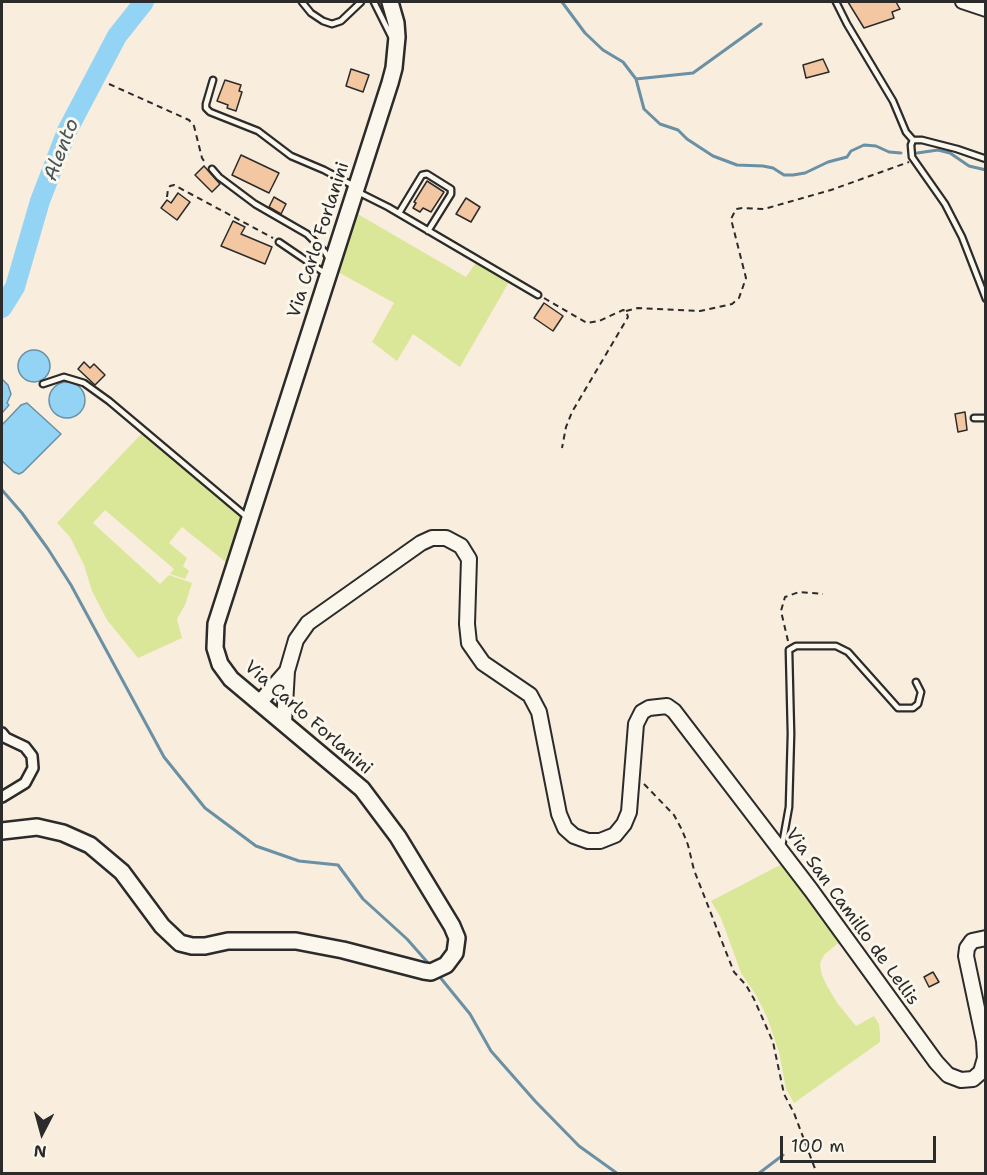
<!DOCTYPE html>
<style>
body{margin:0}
#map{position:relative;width:987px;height:1175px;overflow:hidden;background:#f9eddd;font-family:"Shantell Sans",sans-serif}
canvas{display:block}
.frame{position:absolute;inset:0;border:3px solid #2b2b2b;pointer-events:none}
.north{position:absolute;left:12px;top:1103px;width:60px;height:60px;-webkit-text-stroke:4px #fbf7ec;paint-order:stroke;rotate:186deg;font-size:16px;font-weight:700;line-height:24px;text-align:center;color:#2b2b2b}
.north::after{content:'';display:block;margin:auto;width:21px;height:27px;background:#2b2b2b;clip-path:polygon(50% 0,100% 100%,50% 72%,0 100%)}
.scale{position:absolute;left:780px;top:1136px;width:156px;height:27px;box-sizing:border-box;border:3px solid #2b2b2b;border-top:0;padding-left:8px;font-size:18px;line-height:21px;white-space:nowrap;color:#2b2b2b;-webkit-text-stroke:4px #fbf7ec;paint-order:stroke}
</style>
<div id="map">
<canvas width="987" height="1175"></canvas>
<div class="frame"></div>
<div class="north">N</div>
<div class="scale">100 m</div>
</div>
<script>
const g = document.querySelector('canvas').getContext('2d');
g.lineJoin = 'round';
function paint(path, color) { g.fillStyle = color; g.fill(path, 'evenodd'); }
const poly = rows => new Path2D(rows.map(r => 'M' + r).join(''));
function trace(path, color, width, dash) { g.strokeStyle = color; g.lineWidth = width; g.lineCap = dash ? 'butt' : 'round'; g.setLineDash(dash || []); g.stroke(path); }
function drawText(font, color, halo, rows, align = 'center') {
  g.font = font + ' "Shantell Sans",sans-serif'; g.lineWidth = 6; g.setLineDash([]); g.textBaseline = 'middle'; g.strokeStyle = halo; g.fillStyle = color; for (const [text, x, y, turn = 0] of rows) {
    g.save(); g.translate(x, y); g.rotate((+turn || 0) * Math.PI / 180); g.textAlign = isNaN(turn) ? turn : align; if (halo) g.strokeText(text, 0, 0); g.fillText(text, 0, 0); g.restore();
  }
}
const green = poly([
 [356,213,466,277,477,261,509,282,460,367,413,334,397,361,372,342,394,303,338,272],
 [143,432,247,520,232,567,182,527,169,543,187,558,183,566,189,571,185,579,170,574,174,569,105,510,93,523,160,584,169,575,192,583,185,605,177,619,182,638,138,658,107,620,92,591,84,565,70,537,57,523],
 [782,864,845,943,837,944,824,955,821,961,820,965,822,975,827,986,838,1004,856,1026,874,1016,879,1024,880,1035,880,1042,794,1103,786,1089,779,1052,767,1017,756,995,741,973,721,918,711,901]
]);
const water = poly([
 '18 366a16 16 0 1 1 32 0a16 16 0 1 1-32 0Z',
 [2,379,8,385,11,394,7,403,9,405,2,413,2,379],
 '49 400a18 18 0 1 1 36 0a18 18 0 1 1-36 0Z',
 [27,403,61,434,23,472,19,474,14,472,2,461,2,425,21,405,27,403]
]);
const stream = poly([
 [562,2,585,33,603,50,623,62,636,79,644,109,660,124,678,130,687,139,713,156,737,165,763,166,773,168,784,175,793,175,805,173,828,162,847,157,851,151,864,145,876,146,889,152,901,153],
 [636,79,693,73,761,24],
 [917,153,938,150,950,153,969,166,986,170],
 [2,490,22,513,48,549,71,585,164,757,205,808,256,846,299,861,338,865,363,899,407,939,429,964],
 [439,976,470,1014,491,1051,535,1101,579,1146,618,1174],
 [758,1174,783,1155]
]);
const river = poly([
 [2,308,15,287,40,201,67,131,117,36,144,2]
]);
const building = poly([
 [848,2,896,2,900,9,892,12,894,18,864,28,848,2],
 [823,59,829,72,806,78,803,65,823,59],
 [351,69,369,75,363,92,346,86,351,69],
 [225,80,241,85,239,91,242,92,236,111,227,108,228,105,217,101,225,80],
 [241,155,279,173,269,193,232,175,241,155],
 [204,166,220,184,212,192,195,175,204,166],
 [427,181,444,192,431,212,423,208,420,212,413,208,416,203,414,202,427,181],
 [178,193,190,202,177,220,161,208,167,200,171,203,178,193],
 [274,197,286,204,281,214,269,207,274,197],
 [466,198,480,207,471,222,456,214,466,198],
 [233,221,245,227,241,234,272,247,265,264,221,246,233,221],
 [544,303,563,316,553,331,534,318,544,303],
 [84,362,90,368,94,364,105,375,95,385,78,369,84,362],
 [965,412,967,430,958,432,955,414,965,412],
 [933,972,939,982,929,987,924,977,933,972]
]);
const path = poly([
 [109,84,189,120,194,126,202,158,206,164],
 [167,197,168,189,170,186,174,185,273,238],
 [544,298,587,323,599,321,623,310,626,311,628,317,572,412,566,427,562,448],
 [626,311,638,308,700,311,732,304,739,298,746,278,731,219,736,209,743,208,764,209,831,190,909,162],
 [788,641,781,611,785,597,799,592,823,594],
 [644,784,674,815,682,830,688,845,694,870,728,957,734,972,746,985,754,999,773,1042,784,1094,794,1113,817,1174]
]);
const service = poly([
 [302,2,311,13,323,21,332,24,341,21,361,2],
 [374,2,392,38],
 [836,2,847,24,893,101,906,132,913,140],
 [213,80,206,104,206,108,210,112,258,131,291,156,324,170,354,186],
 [986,159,957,149,922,140,913,140,911,145,912,157,945,204,962,237,986,299],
 [212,169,219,177,255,204,307,234,325,252,329,259],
 [358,192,388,207,538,295],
 [399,213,422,175,427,174,451,189,451,194,428,231],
 [279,242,326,274],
 [43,384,64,377,84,383,109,401,248,518],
 [974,418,986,418],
 [782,846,789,807,791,734,789,650,796,646,836,646,848,652,898,708,913,708,918,704,921,692,916,682]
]);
const minor = poly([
 [2,733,6,738,25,747,32,756,33,768,25,783,2,797]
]);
const tertiary = poly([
 [962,2,986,10]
]);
const secondary = poly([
 [260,702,287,671],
 [284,722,287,671,296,640,308,623,421,543,432,538,446,538,461,546,469,559,467,624,469,643,483,663,530,695,539,712,559,814,565,828,574,836,588,841,600,841,615,835,624,824,629,812,636,724,642,712,649,708,667,706,674,711,811,890,936,1062,948,1075,961,1080,973,1079,981,1072,985,1058,984,1041,966,956,967,948,972,941,986,938]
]);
const primary = poly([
 [2,831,37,827,63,833,90,845,122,872,162,926,180,943,192,946,205,946,228,941,296,941,343,950,424,971,431,972,446,965,455,953,457,938,452,926,398,837,362,789,231,679,220,664,215,648,216,624,390,83,394,68,397,37,396,23,390,2]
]);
const streetNames = [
 ["Via Carlo Forlanini",319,240,-72],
 ["Via Carlo Forlanini",308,718,41],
 ["Via San Camillo de Lellis",852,917,54]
];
const waterNames = [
 ["Alento",62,150,-69]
];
paint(green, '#dae799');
paint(water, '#93d4f5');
trace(water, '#6990a4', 1.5);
trace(stream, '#6990a4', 3);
trace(river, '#93d4f5', 20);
paint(building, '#f3c7a2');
trace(building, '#2b2b2b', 1.5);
trace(service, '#2b2b2b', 9);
trace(minor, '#2b2b2b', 14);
trace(tertiary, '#2b2b2b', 16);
trace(secondary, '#2b2b2b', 18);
trace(primary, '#2b2b2b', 20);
trace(path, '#2b2b2b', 2, [6, 4.5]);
trace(service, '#fbf7ec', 4.5);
trace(minor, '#fbf7ec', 9);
trace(tertiary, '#fbf7ec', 12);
trace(secondary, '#fbf7ec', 14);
trace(primary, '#fbf7ec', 15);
drawText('18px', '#2b2b2b', '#fbf7ec', streetNames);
drawText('italic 20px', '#45555e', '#fbf7ec', waterNames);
</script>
